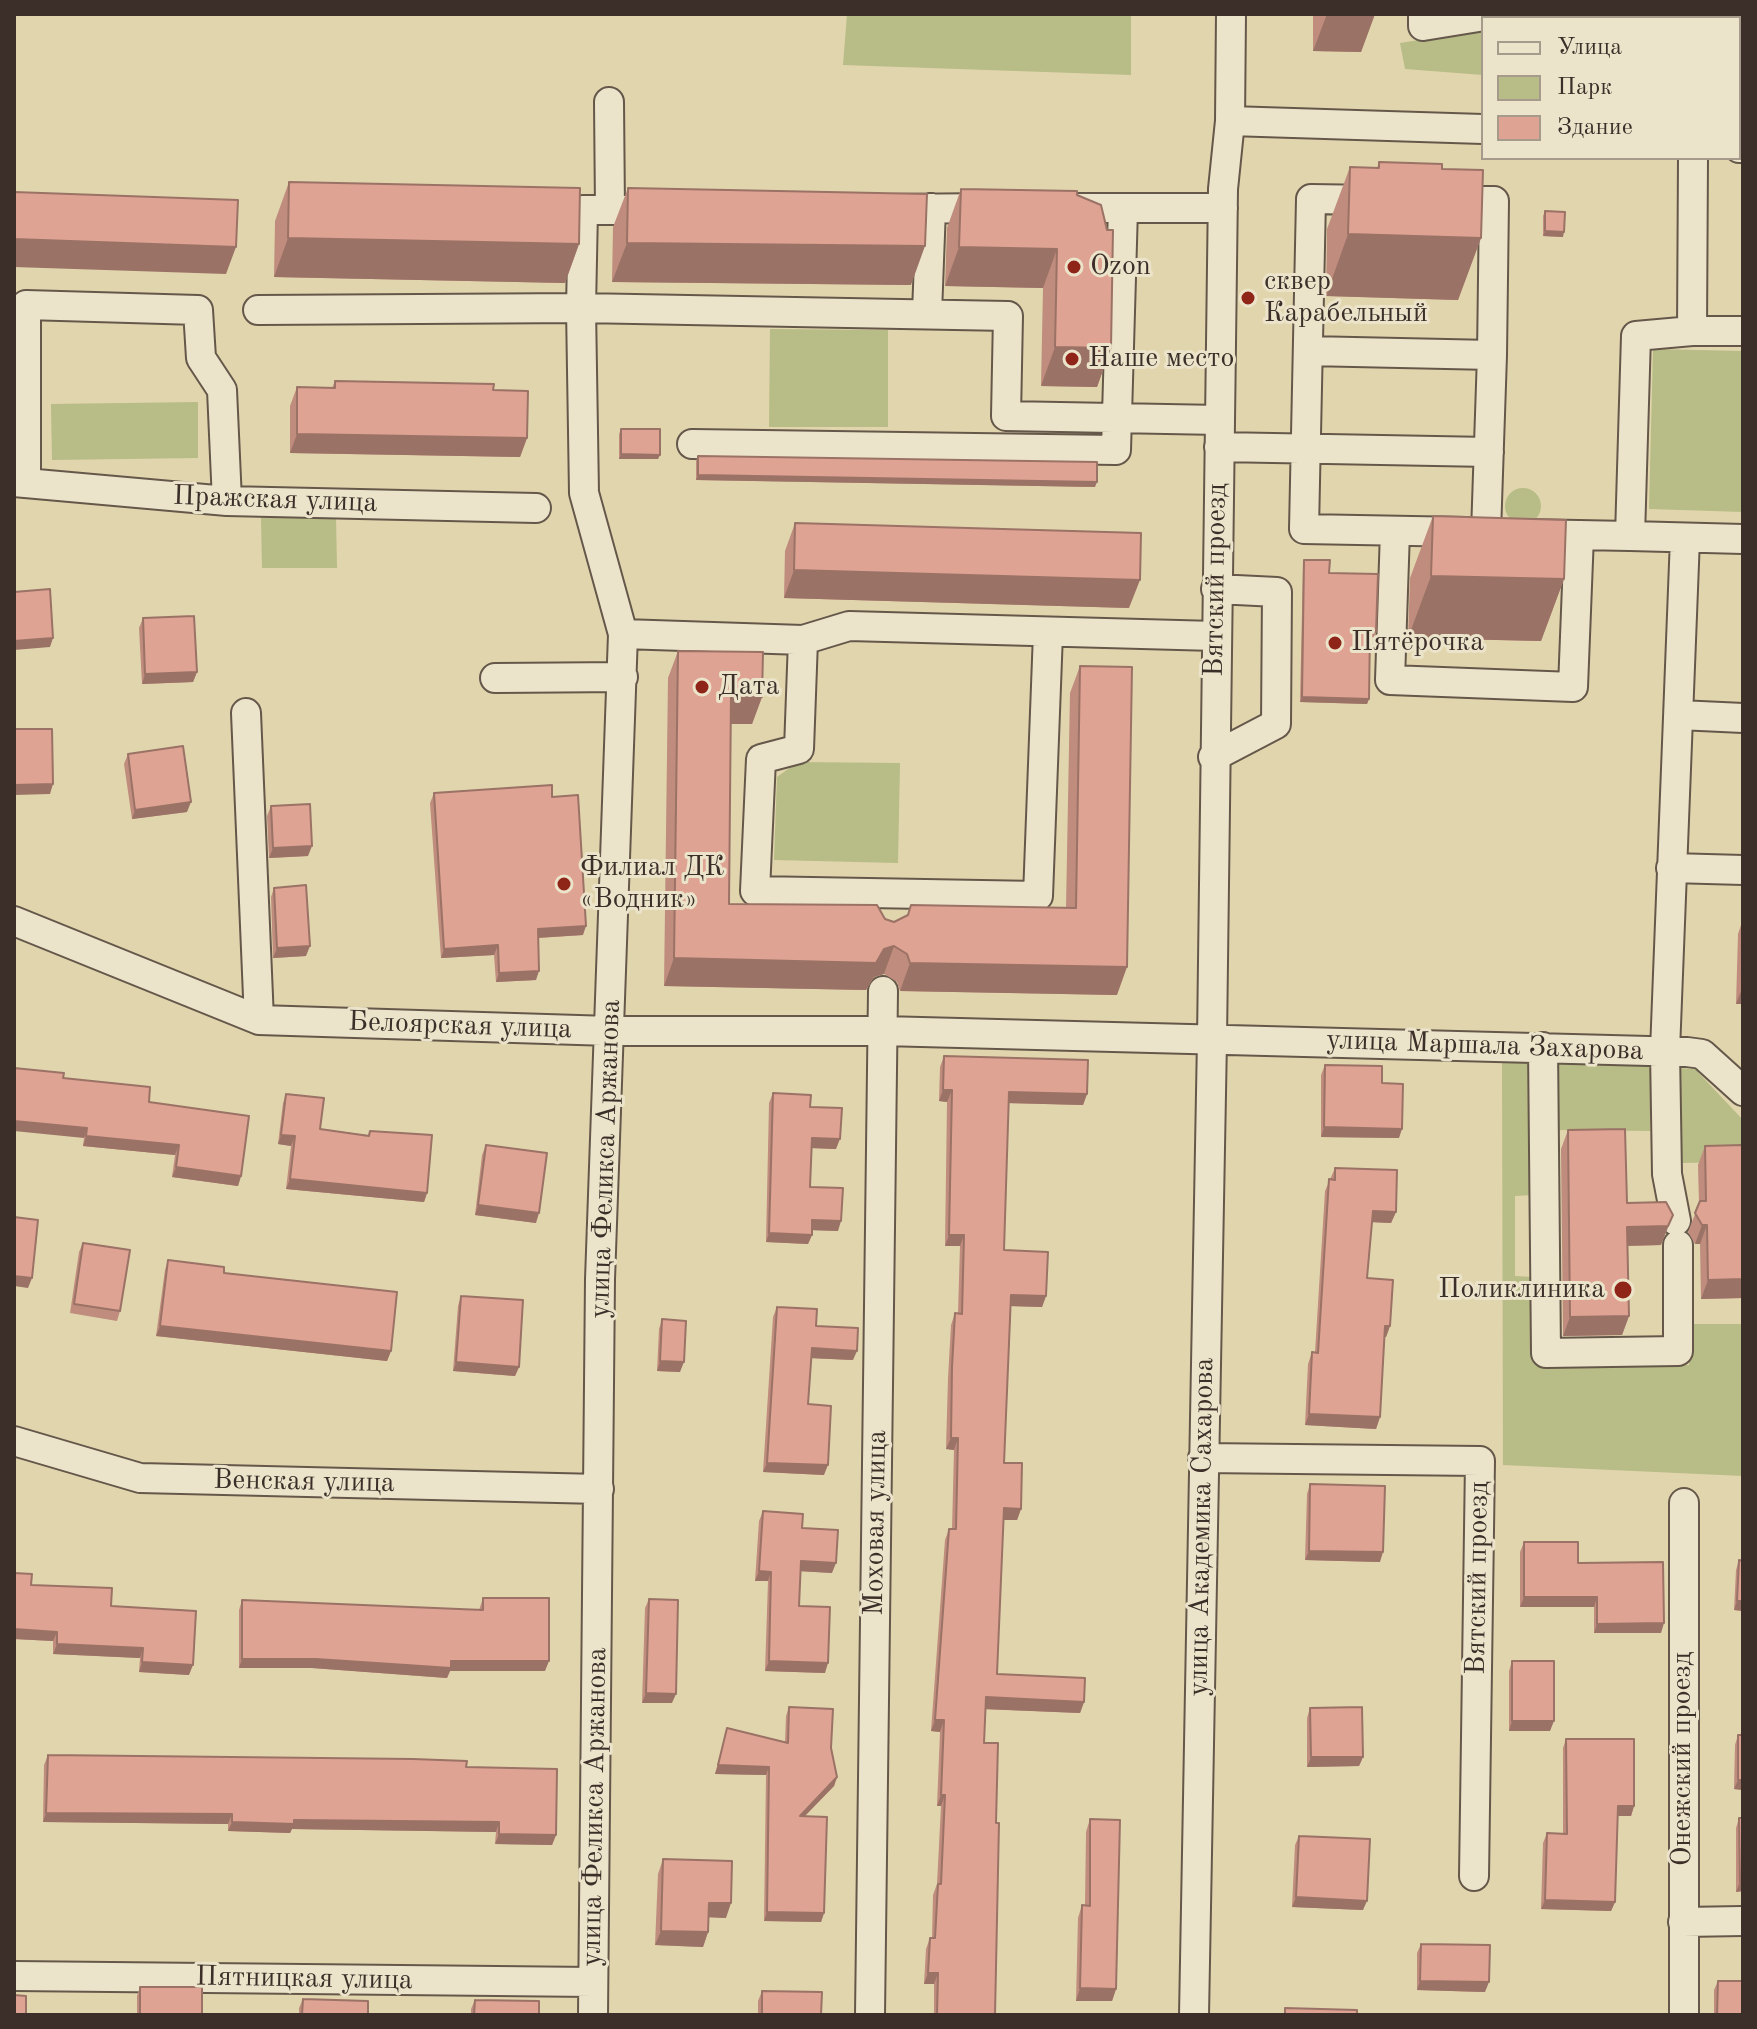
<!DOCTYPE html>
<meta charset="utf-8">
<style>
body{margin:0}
#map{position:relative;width:1757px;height:2029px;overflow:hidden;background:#e1d5ae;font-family:"Old Standard TT",serif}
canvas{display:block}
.frame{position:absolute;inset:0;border:16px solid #3c2e29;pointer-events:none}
.legend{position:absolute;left:1481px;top:16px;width:260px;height:144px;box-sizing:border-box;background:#ece4ca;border:2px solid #a69b8a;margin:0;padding:10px 14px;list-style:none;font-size:24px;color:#3c2e29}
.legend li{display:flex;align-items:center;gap:16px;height:40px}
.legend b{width:40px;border:2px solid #a69b8a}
</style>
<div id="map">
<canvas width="1757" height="2029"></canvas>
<div class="frame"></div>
<ul class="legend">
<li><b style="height:10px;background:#ece4ca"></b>Улица</li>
<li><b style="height:22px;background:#b8bc86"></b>Парк</li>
<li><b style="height:22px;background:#dea392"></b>Здание</li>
</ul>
</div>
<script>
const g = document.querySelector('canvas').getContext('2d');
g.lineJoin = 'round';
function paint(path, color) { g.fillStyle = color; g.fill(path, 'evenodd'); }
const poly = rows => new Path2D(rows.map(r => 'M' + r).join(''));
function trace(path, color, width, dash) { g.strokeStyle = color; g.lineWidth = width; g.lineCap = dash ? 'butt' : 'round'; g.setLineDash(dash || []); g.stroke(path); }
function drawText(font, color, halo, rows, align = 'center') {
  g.font = font + ' "Old Standard TT",serif'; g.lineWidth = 6; g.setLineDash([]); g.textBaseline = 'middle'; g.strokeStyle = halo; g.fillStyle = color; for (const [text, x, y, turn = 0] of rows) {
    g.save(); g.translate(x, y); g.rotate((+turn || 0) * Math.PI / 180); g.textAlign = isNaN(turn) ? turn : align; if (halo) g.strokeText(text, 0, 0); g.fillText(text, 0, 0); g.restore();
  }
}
const green = poly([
 [847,14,1131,14,1131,75,843,65],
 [1483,30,1483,75,1405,69,1400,43],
 [770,329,888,330,888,427,769,427],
 [1653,349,1743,351,1743,512,1649,509],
 [198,402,198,458,52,460,51,404],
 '1505 506a18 18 0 1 1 36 0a18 18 0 1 1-36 0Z',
 [336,516,337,568,262,568,261,517],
 [798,762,900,763,898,863,774,860,777,777],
 [1502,1060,1532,1061,1535,1195,1515,1196,1515,1276,1533,1277,1532,1361,1689,1365,1689,1324,1743,1324,1743,1476,1503,1465],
 [1555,1061,1651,1063,1650,1131,1555,1130],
 [1677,1068,1695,1069,1743,1120,1743,1162,1678,1163]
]);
const minor = poly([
 [1423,14,1423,26,1497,14],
 [1648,14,1649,18],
 [1739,81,1743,80],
 [609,102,610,210],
 [1230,121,1483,129],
 [1739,148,1743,148],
 [1693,158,1692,331,1743,331],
 [1374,200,1311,199,1304,529,1466,532],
 [1064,208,1223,208],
 [888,209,991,208],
 [659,210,583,210,581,308,1008,316,1006,416,1220,420],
 [258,310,581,308,584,493,623,634,600,1279,593,2015],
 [927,313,931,208],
 [1692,331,1636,336,1630,536,1743,539],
 [1308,351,1492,355,1494,201,1444,201],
 [692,444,1116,450,1123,208],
 [1219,447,1489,452],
 [14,482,227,501,536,508],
 [26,483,26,305,198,310,201,358,222,390,227,501],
 [1395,531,1390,680,1573,687,1579,535],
 [1486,533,1492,355],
 [1527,534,1630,536],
 [623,634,803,640,799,749,761,759,755,891,1038,896,1048,633],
 [803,640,849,626,1215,636],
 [495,678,623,677],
 [246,713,259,1020],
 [1679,715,1743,718],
 [1213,757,1276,724,1277,592,1216,589],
 [1671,868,1743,870],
 [14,921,259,1020,610,1031,883,1031,1687,1052,1702,1054,1743,1091],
 [1543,1047,1546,1353,1678,1351,1678,1245],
 [1676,1221,1667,1174,1665,1051,1685,538],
 [14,1441,140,1478,599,1489],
 [1203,1458,1480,1461,1474,1876],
 [1684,1503,1684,2015],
 [1683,1922,1743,1921],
 [14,1976,593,1982],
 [870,2015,883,991],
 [1194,2015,1212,1039,1223,189,1230,121,1231,14]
]);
const wall = poly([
 [1313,14,1375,14,1361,52,1313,51],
 [1694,14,1743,14,1739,18,1694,18],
 [1379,162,1442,169,1481,238,1458,300,1326,296,1327,229,1350,167,1377,168],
 [289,182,579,244,565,283,274,277,275,221],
 [628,188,911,285,612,282,613,227],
 [961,189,1077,191,1111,348,1097,387,1041,386,1043,288,945,286,947,228],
 [1545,211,1563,237,1543,236,1543,216],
 [335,381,493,390,527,438,520,457,290,453,290,406,297,387,332,388],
 [621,429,658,459,619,459,619,434],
 [698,456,1095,487,696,480,696,461],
 [1433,516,1564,579,1541,641,1408,638,1410,578],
 [795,523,1129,608,784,598,785,551],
 [1304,560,1329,573,1376,632,1374,637,1370,637,1369,699,1367,704,1300,702,1303,565],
 [143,618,197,672,193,682,142,684,139,628],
 [678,651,762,697,752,724,731,724,729,904,885,919,894,922,1066,908,1070,693,1080,666,1117,995,900,991,897,982,884,974,874,977,866,990,664,986,668,678],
 [128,754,187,812,132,819,124,764],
 [434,793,552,797,583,935,538,938,536,980,496,982,494,955,441,958,430,803],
 [271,806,308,856,269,858,267,816],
 [274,888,306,956,273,958,271,897],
 [1743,919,1743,1004,1736,1004,1738,934],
 [944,1056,1087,1094,1083,1105,1008,1103,1004,1250,1046,1296,1042,1307,1011,1306,1004,1463,1021,1509,1017,1520,1003,1520,997,1674,1084,1702,1080,1713,985,1709,984,1743,996,1823,995,2015,934,2015,934,1984,924,1984,926,1949,930,1938,932,1938,933,1895,937,1884,941,1806,937,1806,940,1732,931,1731,945,1540,949,1529,952,1529,954,1450,946,1449,948,1378,951,1325,955,1313,958,1313,960,1246,945,1246,947,1102,939,1101,940,1067],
 [1325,1065,1382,1083,1399,1138,1321,1137,1321,1075],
 [63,1078,149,1102,241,1176,238,1186,172,1177,175,1155,83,1146,84,1138],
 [773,1093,810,1107,836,1149,812,1148,810,1187,838,1231,812,1230,812,1235,808,1244,766,1242,769,1103],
 [286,1094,320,1129,368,1135,370,1131,427,1193,424,1202,286,1189,291,1146,278,1144,283,1103],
 [1568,1130,1661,1245,1628,1246,1629,1316,1622,1335,1563,1336,1561,1149],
 [486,1145,536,1223,475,1215,482,1155],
 [1743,1145,1743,1298,1701,1299,1700,1244,1695,1244,1688,1232,1699,1204,1698,1165,1705,1146],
 [1335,1168,1396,1212,1391,1223,1372,1222,1367,1278,1390,1326,1386,1337,1384,1337,1380,1417,1376,1429,1305,1425,1308,1364,1312,1352,1315,1352,1325,1191],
 [83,1243,120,1311,117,1321,70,1313,79,1252],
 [168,1260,224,1273,391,1351,387,1361,156,1336,165,1270],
 [461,1296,519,1367,515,1376,453,1371,458,1306],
 [777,1307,816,1326,853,1360,811,1358,808,1404,824,1475,763,1472,773,1317],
 [662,1319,680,1372,657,1371,659,1329],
 [1310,1484,1380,1562,1305,1560,1307,1494],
 [763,1511,802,1528,832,1573,800,1571,799,1606,825,1673,765,1671,768,1581,755,1581,759,1521],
 [1524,1542,1578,1563,1661,1633,1594,1633,1594,1607,1520,1607,1520,1552],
 [1739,1560,1743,1611,1734,1610,1736,1570],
 [14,1573,31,1585,111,1606,189,1675,139,1672,140,1658,53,1654,53,1641,14,1639],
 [483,1598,545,1671,450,1671,447,1678,312,1668,239,1668,239,1610,242,1600,479,1610],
 [649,1599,672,1703,642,1703,645,1608],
 [1512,1661,1550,1731,1509,1731,1509,1671],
 [789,1707,831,1748,837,1777,834,1786,805,1816,824,1913,821,1922,764,1921,766,1775,715,1774,727,1728,785,1742,786,1716],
 [1310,1708,1363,1757,1359,1766,1307,1767,1307,1718],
 [1738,1735,1743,1735,1743,1790,1734,1789,1735,1745],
 [1566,1739,1634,1806,1631,1816,1617,1816,1615,1902,1611,1911,1541,1909,1543,1843,1547,1833,1563,1834,1563,1748],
 [48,1755,466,1767,556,1835,552,1845,495,1844,496,1832,292,1829,290,1833,228,1831,228,1824,43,1822,44,1765],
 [1739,1818,1743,1818,1743,1891,1736,1892,1736,1828],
 [1090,1819,1116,1989,1112,2001,1076,2001,1078,1918,1082,1905,1085,1906,1086,1832],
 [1299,1836,1363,1910,1292,1907,1295,1845],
 [663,1859,726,1918,708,1917,708,1932,703,1947,655,1945,658,1874],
 [1421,1944,1485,1992,1417,1990,1417,1953],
 [1718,1981,1743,2015,1714,2015,1714,1990],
 [140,1987,202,2015,137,2015,137,1996],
 [762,1991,821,2015,758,2015,758,2001],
 [303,1999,368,2015,299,2015,299,2008],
 [475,2000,539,2015,471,2015,471,2009]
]);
const shadedWall = poly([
 [1327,14,1375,14,1361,52,1313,51],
 [1743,17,1743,53,1739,54,1739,18],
 [1545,231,1564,232,1563,237,1543,236],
 [1348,234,1481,238,1458,300,1326,296],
 [288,238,579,244,565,283,274,277],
 [14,239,236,247,226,274,14,267],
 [627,243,925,246,911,285,612,282],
 [959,247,1057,249,1043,288,945,286],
 [1055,347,1111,348,1097,387,1041,386],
 [297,434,527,438,520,457,290,453],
 [621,454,660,455,658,459,619,459],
 [698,475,1097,482,1095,487,696,480],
 [794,570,1140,580,1129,608,784,598],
 [1431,576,1564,579,1541,641,1408,638],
 [53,638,50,647,14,650,14,641],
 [197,672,193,682,142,684,145,674],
 [731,696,762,697,752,724,721,724],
 [1302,697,1369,699,1367,704,1300,702],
 [53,784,50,794,14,795,14,785],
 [191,802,187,812,132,819,135,810],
 [312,846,308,856,269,858,273,848],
 [586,926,583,935,535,938,538,929],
 [498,945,494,955,441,958,444,949],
 [310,946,306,956,273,958,277,948],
 [894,946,884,974,874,977,866,990,664,986,674,958,884,949],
 [910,963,1127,967,1117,995,900,991],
 [539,971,536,980,496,982,499,973],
 [1743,986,1743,1004,1736,1004],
 [943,1090,952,1090,947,1102,939,1101],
 [1009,1092,1087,1094,1083,1105,1005,1103],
 [14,1121,87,1128,84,1138,14,1131],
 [1324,1127,1402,1129,1399,1138,1321,1137],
 [281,1135,295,1136,291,1146,278,1144],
 [86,1136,179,1145,175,1155,83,1146],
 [812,1138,840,1139,836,1149,809,1148],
 [176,1167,241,1176,238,1186,172,1177],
 [290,1179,427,1193,424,1202,286,1189],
 [478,1205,539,1213,536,1223,475,1215],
 [1373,1211,1396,1212,1391,1223,1368,1222],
 [1673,1215,1661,1245,1620,1246,1627,1227],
 [812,1220,841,1221,838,1231,808,1230],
 [1702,1225,1707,1225,1700,1244,1695,1244],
 [769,1233,812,1235,808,1244,766,1242],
 [949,1235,964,1235,960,1246,945,1246],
 [14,1276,32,1278,28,1288,14,1286],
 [1743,1279,1743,1298,1701,1299,1708,1280],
 [1011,1295,1046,1296,1042,1307,1007,1306],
 [1629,1316,1622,1335,1563,1336,1570,1317],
 [160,1326,391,1351,387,1361,156,1336],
 [1385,1326,1390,1326,1386,1337,1380,1337],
 [812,1348,857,1351,853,1360,808,1358],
 [660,1361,684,1362,680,1372,657,1371],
 [456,1362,519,1367,515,1376,453,1371],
 [1309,1414,1380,1417,1376,1429,1305,1425],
 [951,1438,958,1438,954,1450,946,1449],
 [767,1463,828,1465,824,1475,763,1472],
 [1004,1508,1021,1509,1017,1520,1000,1520],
 [1309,1551,1383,1552,1380,1562,1305,1560],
 [801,1561,836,1563,832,1573,797,1571],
 [759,1571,771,1572,768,1581,755,1581],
 [1524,1597,1597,1597,1594,1607,1520,1607],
 [1737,1601,1743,1601,1743,1611,1734,1610],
 [1664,1623,1661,1633,1594,1633,1597,1624],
 [14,1629,57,1632,53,1641,14,1639],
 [57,1644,143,1648,140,1658,53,1654],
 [242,1659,451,1661,549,1661,545,1671,450,1671,447,1678,312,1668,239,1668],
 [769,1661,828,1663,825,1673,765,1671],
 [142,1662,193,1665,189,1675,139,1672],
 [646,1693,676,1694,672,1703,642,1703],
 [986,1697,1084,1702,1080,1713,982,1709],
 [935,1720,944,1720,940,1732,931,1731],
 [1512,1721,1554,1721,1550,1731,1509,1731],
 [1311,1757,1363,1757,1359,1766,1307,1767],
 [718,1765,769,1767,766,1775,715,1774],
 [837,1777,834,1786,797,1824,800,1816],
 [1738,1780,1743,1780,1743,1790,1734,1789],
 [941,1795,945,1795,941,1806,937,1806],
 [1618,1806,1634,1806,1631,1816,1614,1816],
 [46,1813,232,1814,228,1824,43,1822],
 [294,1820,499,1822,496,1832,292,1829,290,1833,228,1831,232,1822],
 [499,1834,556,1835,552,1845,495,1844],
 [1740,1882,1743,1882,1743,1891,1736,1892],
 [1296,1897,1367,1901,1363,1910,1292,1907],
 [1545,1900,1615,1902,1611,1911,1541,1909],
 [709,1903,731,1903,726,1918,703,1917],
 [767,1912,824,1913,821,1922,764,1921],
 [661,1931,708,1932,703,1947,655,1945],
 [928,1973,938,1973,934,1984,924,1984],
 [1420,1981,1489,1982,1485,1992,1417,1990],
 [1080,1988,1116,1989,1112,2001,1076,2001]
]);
const building = poly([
 [1716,14,1743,14,1743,17,1717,18,1716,14],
 [1379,162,1442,164,1442,169,1483,170,1481,238,1348,234,1350,167,1379,168,1379,162],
 [289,182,580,188,579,244,288,238,289,182],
 [628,188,927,194,925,246,627,243,628,188],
 [961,189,1077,191,1077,195,1101,205,1107,230,1113,230,1111,348,1055,347,1057,249,959,247,961,189],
 [14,192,238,200,236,247,14,239,14,192],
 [1545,211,1565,212,1564,232,1545,231,1545,211],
 [335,381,494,384,493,390,528,391,527,438,297,434,297,387,335,388,335,381],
 [621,429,660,429,660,455,621,454,621,429],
 [698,456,1097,462,1097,482,698,475,698,456],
 [1433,516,1566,520,1564,579,1431,576,1433,516],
 [795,523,1141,533,1140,580,794,570,795,523],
 [1304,560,1330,560,1329,573,1378,574,1376,632,1370,632,1369,699,1302,697,1304,560],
 [50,589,53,638,14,641,14,592,50,589],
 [194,616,197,672,145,674,143,618,194,616],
 [678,651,763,652,762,697,731,696,729,904,877,905,885,919,894,922,908,915,911,905,1076,908,1080,666,1132,667,1127,967,910,963,907,954,894,946,884,949,876,963,674,958,678,651],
 [14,729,52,729,53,784,14,785,14,729],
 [183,746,191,802,135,810,128,754,183,746],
 [552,785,552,797,578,795,586,926,538,929,539,971,499,973,498,945,444,949,434,793,552,785],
 [310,804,312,846,273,848,271,806,310,804],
 [306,885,310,946,277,948,274,888,306,885],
 [944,1056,1088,1060,1087,1094,1009,1092,1004,1250,1048,1252,1046,1296,1011,1295,1004,1463,1022,1463,1021,1509,1004,1508,997,1674,1085,1678,1084,1702,986,1697,984,1743,998,1743,996,1823,999,1823,995,2015,937,2015,938,1973,928,1973,930,1938,935,1938,938,1884,941,1884,945,1795,941,1795,944,1720,935,1720,949,1529,956,1529,958,1438,951,1438,952,1367,955,1313,962,1314,964,1235,949,1235,952,1090,943,1090,944,1056],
 [1325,1065,1382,1066,1382,1083,1403,1084,1402,1129,1324,1127,1325,1065],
 [14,1068,64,1073,63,1078,150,1087,149,1102,249,1116,241,1176,176,1167,179,1145,86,1136,87,1128,14,1121,14,1068],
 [773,1093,811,1095,810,1107,842,1108,840,1139,812,1138,810,1187,843,1188,841,1221,812,1220,812,1235,769,1233,773,1093],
 [286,1094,324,1098,320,1129,369,1136,370,1131,432,1135,427,1193,290,1179,295,1136,281,1135,286,1094],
 [1625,1129,1627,1203,1666,1202,1673,1215,1668,1226,1627,1227,1629,1316,1570,1317,1568,1130,1625,1129],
 [486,1145,547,1153,539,1213,478,1205,486,1145],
 [1743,1145,1743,1279,1708,1280,1707,1225,1702,1225,1695,1213,1700,1201,1706,1201,1705,1146,1743,1145],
 [1335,1168,1397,1170,1396,1212,1373,1211,1367,1278,1393,1280,1390,1326,1385,1326,1380,1417,1309,1414,1312,1352,1318,1353,1329,1179,1335,1180,1335,1168],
 [14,1217,38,1220,32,1278,14,1276,14,1217],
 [83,1243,130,1250,120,1311,74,1304,83,1243],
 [168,1260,224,1267,224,1273,397,1292,391,1351,160,1326,168,1260],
 [461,1296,523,1300,519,1367,456,1362,461,1296],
 [777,1307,817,1309,816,1326,858,1328,857,1351,812,1348,808,1404,831,1406,828,1465,767,1463,777,1307],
 [662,1319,686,1321,684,1362,660,1361,662,1319],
 [1310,1484,1385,1486,1383,1552,1309,1551,1310,1484],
 [763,1511,803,1514,802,1528,838,1530,836,1563,801,1561,799,1606,830,1607,828,1663,769,1661,771,1572,759,1571,763,1511],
 [1524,1542,1578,1542,1578,1563,1663,1562,1664,1623,1597,1624,1597,1597,1524,1597,1524,1542],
 [1739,1560,1743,1561,1743,1601,1737,1601,1739,1560],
 [14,1573,32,1574,31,1585,112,1588,111,1606,196,1611,193,1665,142,1662,143,1648,57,1644,57,1632,14,1629,14,1573],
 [483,1598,549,1598,549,1661,451,1661,451,1668,316,1659,242,1659,242,1600,483,1610,483,1598],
 [649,1599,678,1600,676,1694,646,1693,649,1599],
 [1512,1661,1554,1661,1554,1721,1512,1721,1512,1661],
 [789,1707,833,1709,831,1748,837,1777,800,1816,827,1817,824,1913,767,1912,769,1767,718,1765,727,1728,788,1743,789,1707],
 [1362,1707,1363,1757,1311,1757,1310,1708,1362,1707],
 [1738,1735,1743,1735,1743,1780,1738,1780,1738,1735],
 [1566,1739,1634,1739,1634,1806,1618,1806,1615,1902,1545,1900,1547,1833,1567,1834,1566,1739],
 [48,1755,413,1759,467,1761,466,1767,557,1769,556,1835,499,1834,499,1822,294,1820,294,1824,232,1822,232,1814,46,1813,48,1755],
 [1739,1818,1743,1818,1743,1882,1740,1882,1739,1818],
 [1090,1819,1120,1820,1116,1989,1080,1988,1082,1905,1090,1906,1090,1819],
 [1299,1836,1370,1839,1367,1901,1296,1897,1299,1836],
 [663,1859,732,1861,731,1903,709,1903,708,1932,661,1931,663,1859],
 [1421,1944,1490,1945,1489,1982,1420,1981,1421,1944],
 [1718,1981,1743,1981,1743,2015,1717,2015,1718,1981],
 [140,1987,202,1987,202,2015,140,2015,140,1987],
 [762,1991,822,1992,821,2015,762,2015,762,1991],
 [14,1995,26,1996,26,2015,14,2015,14,1995],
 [303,1999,368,2001,368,2015,302,2015,303,1999],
 [475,2000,539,2001,539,2015,474,2015,475,2000],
 [1285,2008,1357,2010,1357,2015,1285,2015,1285,2008]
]);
const markers = [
 [1074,267,8,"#8f2418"],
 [1248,298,8,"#8f2418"],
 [1072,359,8,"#8f2418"],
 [1335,643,8,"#8f2418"],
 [702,687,8,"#8f2418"],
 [564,884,8,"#8f2418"],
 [1623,1290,10,"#8f2418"]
];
const poiNames = [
 ["Ozon",1090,267],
 ["сквер",1264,282],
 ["Карабельный",1264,314],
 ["Наше место",1088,359],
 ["Пятёрочка",1351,643],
 ["Дата",718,687],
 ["Филиал ДК",580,868],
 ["«Водник»",580,900],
 ["Поликлиника",1605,1290,"right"]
];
const streetNames = [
 ["Пражская улица",275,500,2],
 ["Вятский проезд",1216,580,-89],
 ["Белоярская улица",460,1026,2],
 ["улица Маршала Захарова",1485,1046,2],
 ["улица Феликса Аржанова",606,1159,-88],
 ["Венская улица",304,1482,1],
 ["Моховая улица",876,1523,-89],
 ["улица Академика Сахарова",1202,1527,-89],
 ["Вятский проезд",1478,1578,-89],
 ["Онежский проезд",1683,1759,-90],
 ["улица Феликса Аржанова",595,1807,-89],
 ["Пятницкая улица",304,1979,1]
];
paint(green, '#b8bc86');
trace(minor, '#65584a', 32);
trace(minor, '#ece4ca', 28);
paint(wall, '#bf8c7e');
paint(shadedWall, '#9b7266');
paint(building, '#dea392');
trace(building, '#9b7266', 2);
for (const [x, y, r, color] of markers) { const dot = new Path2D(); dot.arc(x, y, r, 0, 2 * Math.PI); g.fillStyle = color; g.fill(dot); trace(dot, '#ece4ca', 3); }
drawText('28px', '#3c2e29', '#ece4ca', poiNames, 'left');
drawText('28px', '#3c2e29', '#ece4ca', streetNames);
</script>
